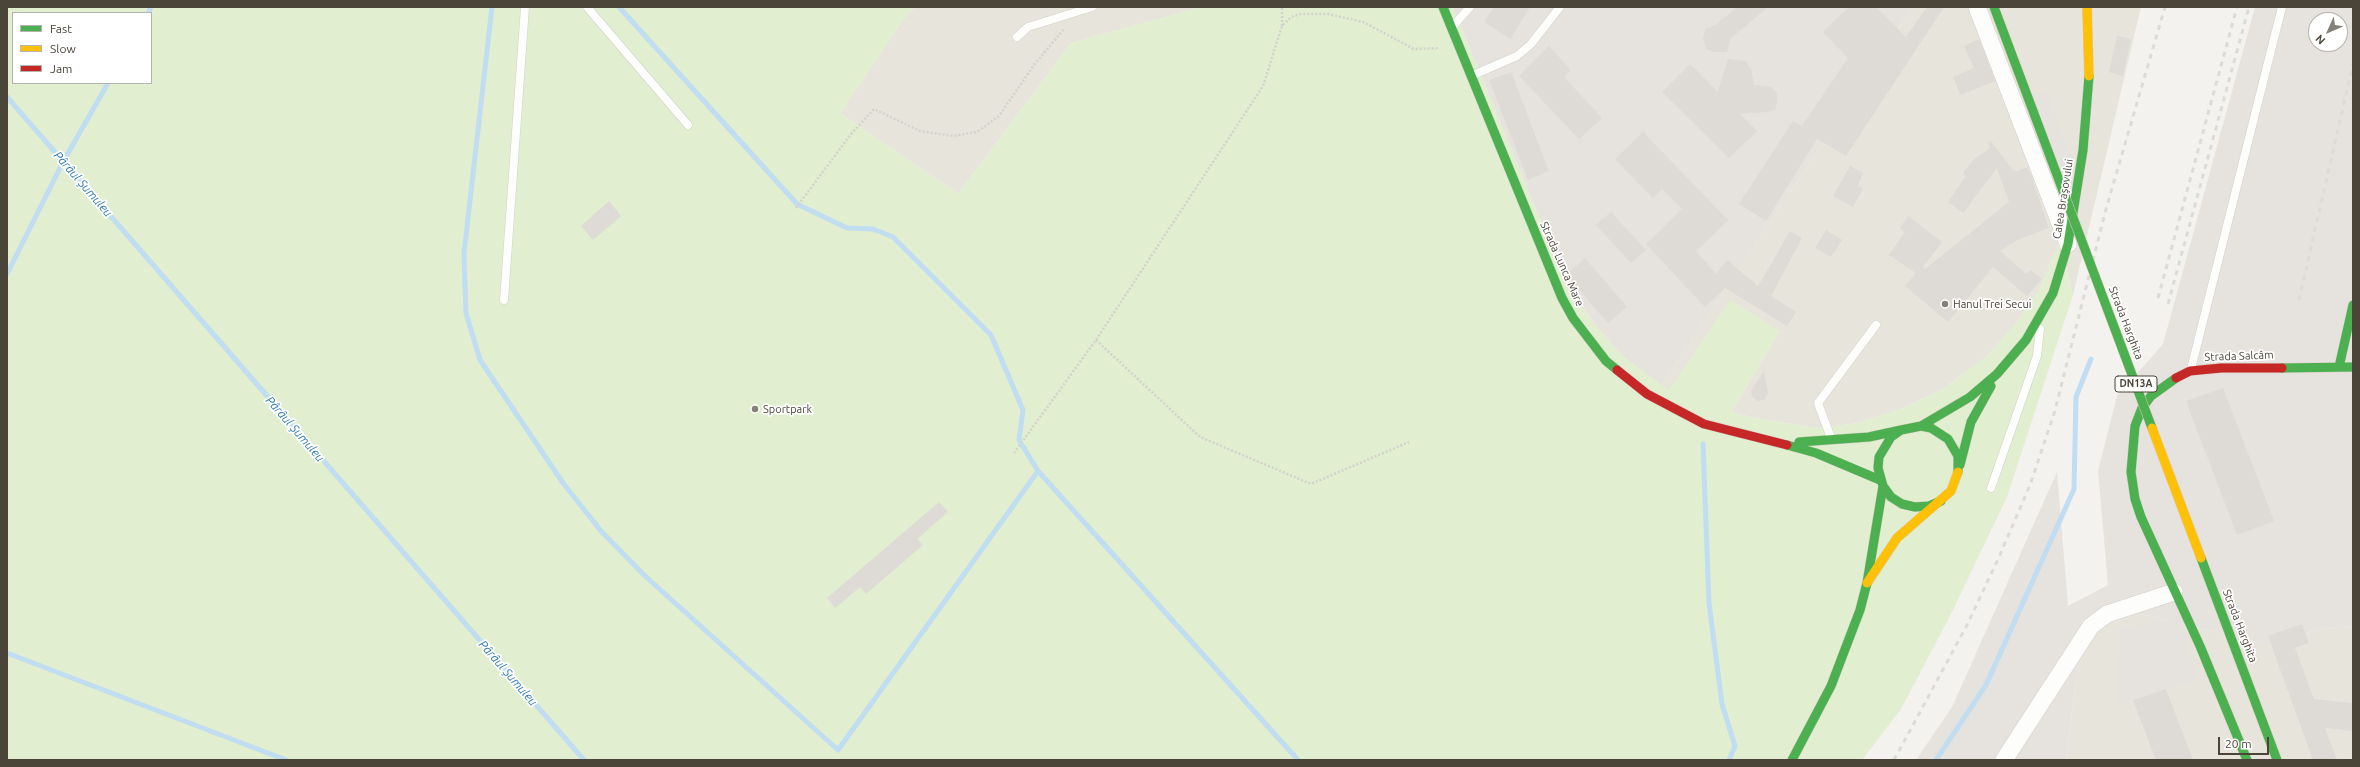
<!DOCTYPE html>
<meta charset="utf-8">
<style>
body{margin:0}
#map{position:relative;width:2360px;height:767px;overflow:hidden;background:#f4f2ee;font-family:Ubuntu,sans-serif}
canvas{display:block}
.frame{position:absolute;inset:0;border:8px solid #4b4439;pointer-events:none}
.legend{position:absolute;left:12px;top:12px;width:140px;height:72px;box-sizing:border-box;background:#fff;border:1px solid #b7b4b0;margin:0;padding:5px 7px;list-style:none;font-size:12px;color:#4b4439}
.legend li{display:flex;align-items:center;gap:8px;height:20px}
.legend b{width:20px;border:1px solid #b7b4b0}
.north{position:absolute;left:2308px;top:12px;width:40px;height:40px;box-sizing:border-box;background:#fff;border:1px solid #b7b4b0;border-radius:50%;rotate:225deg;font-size:11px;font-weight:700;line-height:16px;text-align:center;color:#4b4439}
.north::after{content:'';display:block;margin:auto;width:14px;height:18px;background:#868178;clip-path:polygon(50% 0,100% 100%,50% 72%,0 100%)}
.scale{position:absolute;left:2218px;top:737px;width:51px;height:18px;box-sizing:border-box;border:2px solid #4b4439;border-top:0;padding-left:5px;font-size:12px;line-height:14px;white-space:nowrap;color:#4b4439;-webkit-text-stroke:3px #fff;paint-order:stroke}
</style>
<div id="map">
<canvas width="2360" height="767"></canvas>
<div class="frame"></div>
<ul class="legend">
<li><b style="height:5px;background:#4caf50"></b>Fast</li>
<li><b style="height:5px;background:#ffc107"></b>Slow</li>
<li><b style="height:5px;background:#c62828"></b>Jam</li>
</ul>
<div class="north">N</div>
<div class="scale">20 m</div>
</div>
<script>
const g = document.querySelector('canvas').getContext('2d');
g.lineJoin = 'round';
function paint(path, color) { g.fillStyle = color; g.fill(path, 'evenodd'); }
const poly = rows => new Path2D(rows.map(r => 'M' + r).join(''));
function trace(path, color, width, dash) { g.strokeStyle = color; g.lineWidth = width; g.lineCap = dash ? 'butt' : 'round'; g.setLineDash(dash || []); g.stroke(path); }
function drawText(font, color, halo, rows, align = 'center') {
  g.font = font + ' Ubuntu,sans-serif'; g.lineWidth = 3.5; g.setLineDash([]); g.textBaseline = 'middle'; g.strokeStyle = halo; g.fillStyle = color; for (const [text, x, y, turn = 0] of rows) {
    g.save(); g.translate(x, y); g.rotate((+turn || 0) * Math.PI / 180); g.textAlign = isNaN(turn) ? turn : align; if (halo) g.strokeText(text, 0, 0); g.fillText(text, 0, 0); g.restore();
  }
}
const residential = poly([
 [915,7,1203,7,1071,43,958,194,840,113,905,17],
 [1913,7,2141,7,2073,295,2060,241,2040,288,2018,321,1985,358,1941,390,1901,409,1858,423,1819,428,1764,420,1731,412,1780,331,1669,390,1661,386],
 [2142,614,2267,644,2322,628,2353,626,2353,760,2066,760,2081,639,2102,625]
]);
const industrial = poly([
 [1453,7,1913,7,1661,386,1624,357,1596,326,1565,280],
 [2255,7,2353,7,2353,626,2322,628,2267,644,2142,614,2102,625,2081,639,2066,760,1916,760,1952,707,2057,472,2068,606,2108,585,2098,471,2117,396,2163,344],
 [2316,20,2340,20,2340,44,2316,44]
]);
const green = poly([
 [7,7,915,7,905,17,840,113,958,194,1071,43,1203,7,1453,7,1565,280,1596,326,1624,357,1669,390,1730,300,1780,331,1731,412,1764,420,1819,428,1858,423,1901,409,1941,390,1985,358,2018,321,2040,288,2060,240,2073,295,2007,497,1951,614,1901,709,1862,760,7,760],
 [13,13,151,13,151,83,13,83]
]);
const parking = poly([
 [2046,90,2079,177,2068,244,2013,100],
 [2177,618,2198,679,2116,705,2120,629]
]);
const stream = poly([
 [492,7,464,253,466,313,480,360,563,483,601,531,644,575,838,750,1038,471],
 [619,7,797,204,847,228,873,229,893,237,991,335,1023,410,1019,440,1038,471,1298,760],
 [148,13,151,7],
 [7,97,584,760],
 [7,274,63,162,108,83],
 [1703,444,1709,603,1722,704,1735,746,1729,760],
 [7,653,286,760],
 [1936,760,1986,685,2074,489,2076,397,2091,359]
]);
const building = poly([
 [1494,7,1530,7,1510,39,1484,22],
 [1737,7,1768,7,1731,38,1727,52,1715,52,1706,49,1703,38,1706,29,1717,24],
 [1849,7,1876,7,1906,37,1927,7,1944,7,1846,156,1817,139,1766,221,1739,204,1793,121,1802,126,1848,58,1823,32],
 [2117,36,2131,39,2123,76,2109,72],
 [1979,39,1995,81,1961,95,1953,77,1974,68,1964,46],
 [1549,46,1571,70,1564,77,1602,118,1579,139,1519,76],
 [1728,59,1745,61,1751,69,1754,85,1771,87,1777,94,1777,99,1776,109,1767,112,1740,114,1757,131,1729,158,1662,92,1690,64,1719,93,1718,90],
 [1511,72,1549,171,1528,180,1489,80],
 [1643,132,1728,220,1696,251,1716,274,1727,260,1758,286,1790,231,1802,238,1771,296,1796,312,1787,326,1725,288,1705,307,1646,244,1682,209,1662,189,1653,198,1615,159],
 [1991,141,2014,172,2028,167,2049,228,2019,239,2000,251,2026,274,2031,270,2042,279,2027,296,1993,267,1948,322,1905,286,1916,273,1889,255,1905,232,1900,228,1908,216,1942,242,1923,267,1925,269,2009,202,1997,168,1963,213,1948,202,1966,176,1963,173,1973,160,1990,148,1988,142],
 [1850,166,1863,173,1858,186,1863,189,1853,207,1833,196],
 [609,201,621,216,593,240,581,226],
 [1611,212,1646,250,1631,263,1596,225],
 [1826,230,1842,240,1831,257,1815,248],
 [1585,258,1627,307,1608,323,1566,275],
 [1764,371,1768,394,1764,400,1758,401,1752,397,1751,391],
 [2223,388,2274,521,2237,535,2186,401],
 [939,502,948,512,917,539,923,545,866,594,860,587,835,608,827,598],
 [2302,624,2309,643,2295,648,2314,699,2353,703,2353,731,2325,728,2337,760,2313,760,2268,636],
 [2166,689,2193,760,2156,760,2133,700]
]);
const path = poly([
 [1282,26,1282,7],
 [796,208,851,134,874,109,920,131,953,136,977,132,999,116,1034,65,1064,29],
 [1096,340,1200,437,1311,484,1409,442],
 [1014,453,1096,340,1263,86,1282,26,1291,17,1300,14,1328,14,1363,22,1414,49,1439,48]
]);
const lane = poly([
 [587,7,688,125],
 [1453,26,1470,7],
 [1017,37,1028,27,1092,7],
 [1471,76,1517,56,1531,44,1560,7],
 [504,300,525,7],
 [2191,369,2282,7],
 [1831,438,1818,403,1876,325],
 [1991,488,2037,356,2040,329]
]);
const street = poly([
 [1977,7,2068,244],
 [2004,760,2091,626,2107,614,2174,592]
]);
const fast = poly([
 [1443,7,1562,298,1573,318,1606,361,1617,370],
 [2339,367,2353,305],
 [2282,368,2353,367],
 [2176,378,2151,396,2142,408,2135,426,2131,472,2135,499,2141,517,2200,646,2247,760],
 [1921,426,1970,397,1997,374,2026,340,2053,293,2068,244,2083,150,2089,76],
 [1799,442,1869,437,1901,430],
 [1787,445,1816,453,1880,480],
 [1960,465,1971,422,1991,386],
 [1941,501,1929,506,1915,507,1902,504,1891,497,1883,486,1878,468,1879,457,1891,437,1901,430,1921,426,1931,428,1948,439,1958,456,1958,472],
 [1792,760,1831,686,1860,610,1867,583,1883,486]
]);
const slow = poly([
 [2087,7,2089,76],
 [1867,583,1897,538,1951,491,1958,472]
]);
const jam = poly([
 [1617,370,1647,394,1704,424,1787,445],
 [2176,378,2190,371,2221,368,2282,368]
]);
const rail = poly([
 [2158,298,2237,7],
 [2299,300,2353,64],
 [2168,304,2249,7],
 [1894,760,1967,625,1999,557,2030,485,2054,414,2106,209,2165,7]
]);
const fastBridge = poly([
 [1994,7,2152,428],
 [2201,558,2277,760]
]);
const slowBridge = poly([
 [2152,428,2201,558]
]);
const markers = [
 [1945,304,4,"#868178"],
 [755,409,4,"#868178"]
];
const shields = [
 [2136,384,42]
];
const shieldNames = [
 ["DN13A",2136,384]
];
const streetNames = [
 ["Calea Brașovului",2063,199,-81],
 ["Strada Lunca Mare",1562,264,66],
 ["Strada Harghita",2126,323,69],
 ["Strada Salcâm",2239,356,-2],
 ["Strada Harghita",2240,626,69]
];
const poiNames = [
 ["Hanul Trei Secui",1953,304],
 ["Sportpark",763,409]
];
const waterNames = [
 ["Pârâul Șumuleu",83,184,49],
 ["Pârâul Șumuleu",295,429,49],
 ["Pârâul Șumuleu",508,673,49]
];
paint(residential, '#e7e4dc');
paint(industrial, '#e6e2de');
paint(green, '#e1eecf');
paint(parking, '#e6e3df');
trace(stream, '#c0ddf1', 5);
paint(building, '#dedbd6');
trace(lane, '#d2d0cb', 9);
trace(street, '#d2d0cb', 18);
trace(fast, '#d3cfc5', 10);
trace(slow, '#d3cfc5', 10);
trace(jam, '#d3cfc5', 10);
trace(path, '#d3d2cc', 2.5, [2, 2]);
trace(lane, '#fdfdfc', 8);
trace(street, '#fdfdfc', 17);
trace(fast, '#4caf50', 9);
trace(slow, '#ffc107', 9);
trace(jam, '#c62828', 9);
trace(rail, '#dbdbda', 3, [5, 5]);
trace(fastBridge, '#d6cebb', 10, []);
trace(slowBridge, '#d6cebb', 10, []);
trace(fastBridge, '#4caf50', 9);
trace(slowBridge, '#ffc107', 9);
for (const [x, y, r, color] of markers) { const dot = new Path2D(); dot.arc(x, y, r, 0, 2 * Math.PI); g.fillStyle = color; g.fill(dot); trace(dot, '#fff', 1.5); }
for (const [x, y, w] of shields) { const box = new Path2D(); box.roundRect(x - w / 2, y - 8, w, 16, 3); g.fillStyle = '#fff'; g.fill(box); trace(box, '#4b4439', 1); }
drawText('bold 10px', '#4b4439', null, shieldNames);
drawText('11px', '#4b4439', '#fff', streetNames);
drawText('11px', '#4b4439', '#fff', poiNames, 'left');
drawText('italic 12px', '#2e7ab2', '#fff', waterNames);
</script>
